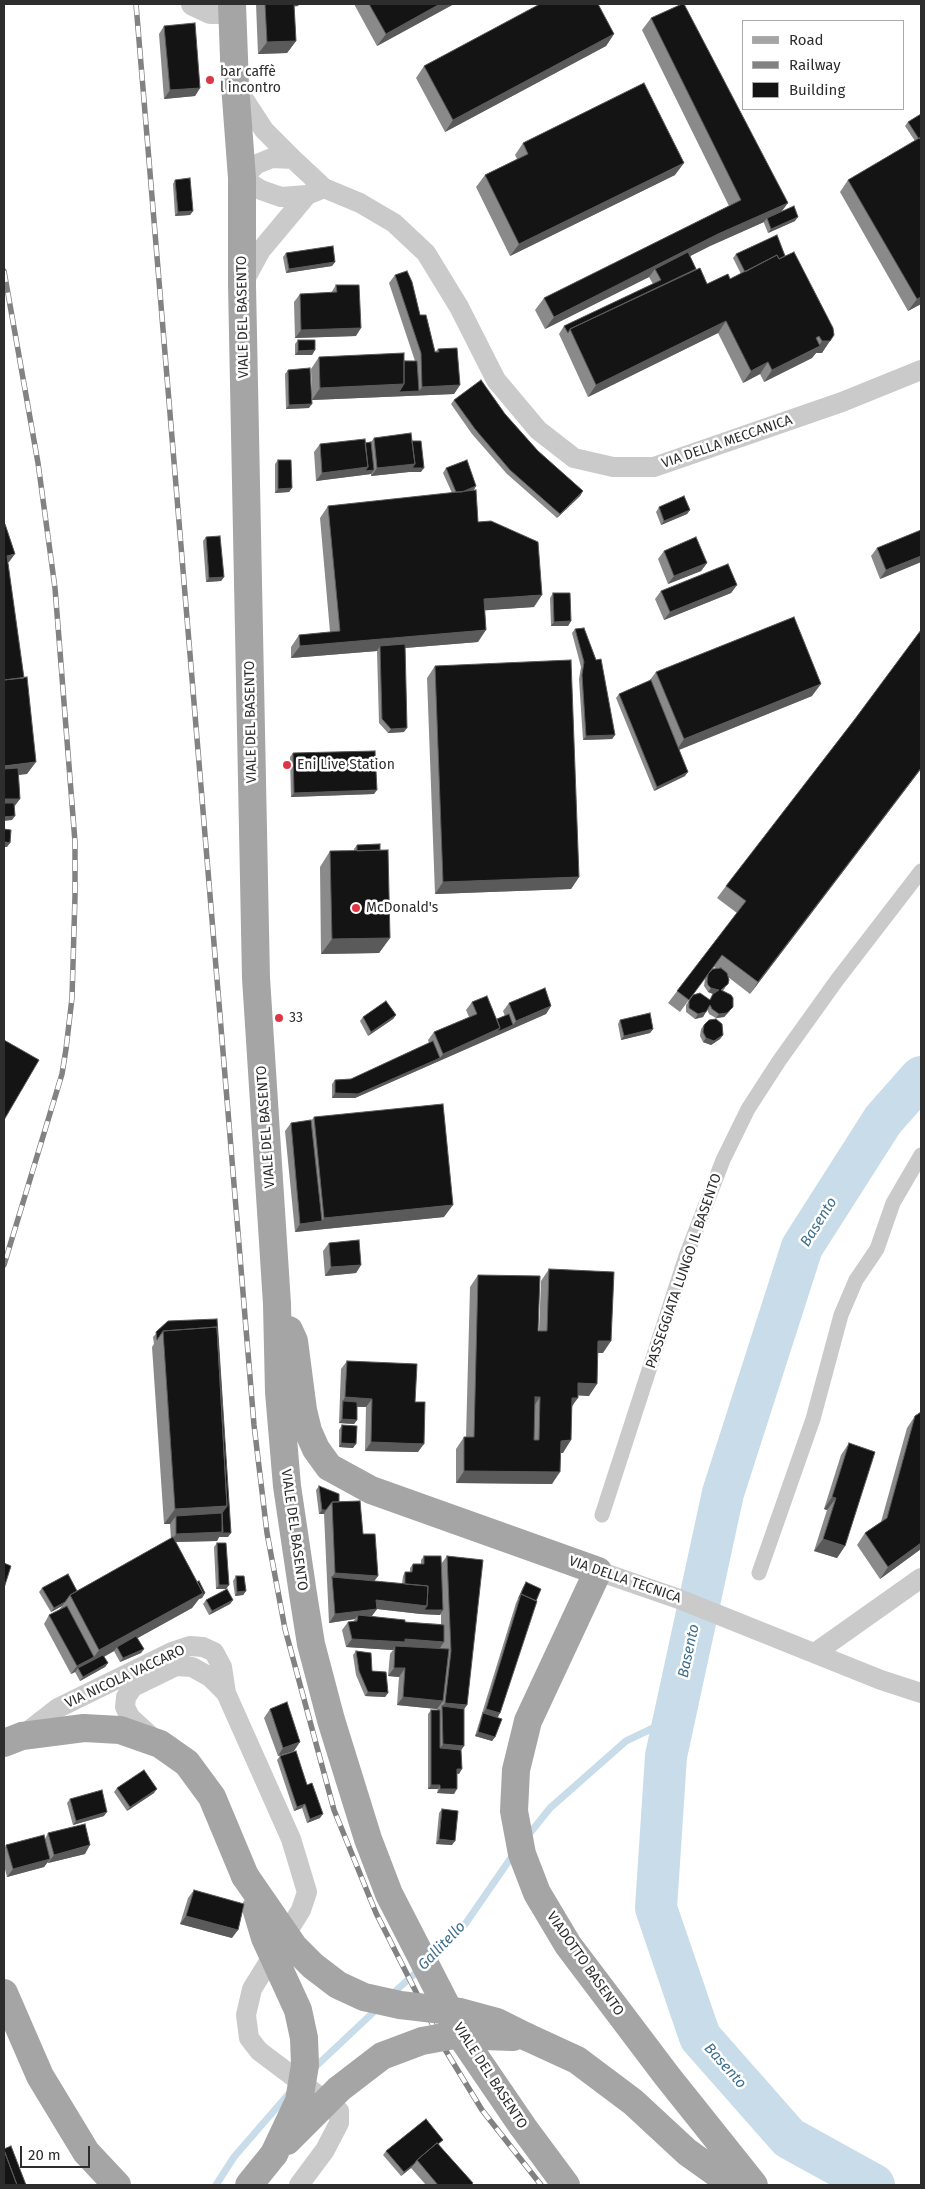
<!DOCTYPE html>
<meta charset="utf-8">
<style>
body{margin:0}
#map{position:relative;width:925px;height:2189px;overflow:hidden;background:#fff;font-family:"Fira Sans",sans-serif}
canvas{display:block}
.frame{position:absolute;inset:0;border:5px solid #2d2d2d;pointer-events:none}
.legend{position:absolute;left:742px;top:20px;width:162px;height:90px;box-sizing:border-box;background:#fff;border:1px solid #ababab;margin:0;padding:6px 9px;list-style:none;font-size:15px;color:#2d2d2d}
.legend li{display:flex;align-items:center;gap:10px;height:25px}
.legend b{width:25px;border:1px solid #ababab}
.scale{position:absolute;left:20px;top:2146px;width:70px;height:22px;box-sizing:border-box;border:2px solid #2d2d2d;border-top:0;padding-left:6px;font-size:15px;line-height:18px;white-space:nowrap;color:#2d2d2d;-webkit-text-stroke:4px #fff;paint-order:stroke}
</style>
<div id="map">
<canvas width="925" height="2189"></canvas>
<div class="frame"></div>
<ul class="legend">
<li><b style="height:6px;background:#a5a5a5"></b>Road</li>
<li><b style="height:6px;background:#828282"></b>Railway</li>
<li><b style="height:14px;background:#141414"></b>Building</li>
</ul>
<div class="scale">20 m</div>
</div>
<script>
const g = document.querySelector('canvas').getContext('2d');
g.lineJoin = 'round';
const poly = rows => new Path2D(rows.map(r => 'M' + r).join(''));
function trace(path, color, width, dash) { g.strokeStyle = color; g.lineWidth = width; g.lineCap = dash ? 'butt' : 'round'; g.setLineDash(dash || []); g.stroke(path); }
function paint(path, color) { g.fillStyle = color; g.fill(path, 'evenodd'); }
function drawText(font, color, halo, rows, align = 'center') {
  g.font = font + ' "Fira Sans",sans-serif'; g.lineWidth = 5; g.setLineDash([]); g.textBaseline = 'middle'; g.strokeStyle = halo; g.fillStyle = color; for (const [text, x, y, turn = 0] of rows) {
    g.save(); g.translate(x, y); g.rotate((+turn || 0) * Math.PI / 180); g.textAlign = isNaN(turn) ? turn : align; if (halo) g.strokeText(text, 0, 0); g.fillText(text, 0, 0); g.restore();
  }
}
const stream = poly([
 [526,1838,550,1808,626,1741,674,1718],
 [429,1961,459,1933,515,1852],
 [390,1996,421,1968],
 [312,2070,379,2007],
 [216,2185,234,2157,292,2090]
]);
const river = poly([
 [874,2185,789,2138,700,2037,656,1908,666,1756,723,1493,802,1247,883,1120,921,1077]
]);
const pedestrian = poly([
 [602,1515,686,1256,723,1160,748,1109,779,1061,837,980,921,871],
 [759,1573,813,1419,841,1315,856,1280,877,1249,893,1203,921,1155]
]);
const minor = poly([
 [236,87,264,130,293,159],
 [324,188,307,195,281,197,261,190,242,178,257,164,272,158,293,159,324,188,360,203,394,223,426,253,459,307,496,380,538,430,574,458,613,467,654,467,842,402,921,370],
 [243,283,261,250,307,195],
 [598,1571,679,1599,881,1680,921,1693],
 [815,1653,921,1578],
 [22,1736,58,1708,172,1652,190,1646,203,1647,214,1652,222,1667,226,1693],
 [154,1739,130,1717,125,1707,126,1697,133,1687,176,1666,192,1667,210,1677,226,1693,291,1839,307,1892,301,1910,252,1989,246,2015,249,2038,259,2051,339,2111,339,2123,325,2150,299,2185]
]);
const tertiary = poly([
 [193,4,210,12,232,12]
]);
const primary = poly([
 [232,4,235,85,242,178,242,285,256,978,277,1304,279,1392,287,1486,303,1594,311,1644,331,1720,368,1839,389,1894,465,2042,523,2127,566,2185],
 [289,1330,294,1341,303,1410,308,1431,316,1449,329,1467,371,1490,598,1571,528,1721,516,1770,514,1811,522,1854,537,1893,568,1945,667,2076,754,2185],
 [4,1743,22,1736,84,1728,120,1730,160,1744,187,1763,212,1797,245,1876],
 [4,1993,40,2076,86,2152,117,2185],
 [527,2037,577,2060,633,2102,687,2152,733,2185],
 [249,2185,274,2154]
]);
const rail = poly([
 [136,4,254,1425,267,1533,285,1629,334,1810,376,1913,446,2051,482,2110,541,2185],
 [4,271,38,463,55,588,75,842,75,896,72,998,66,1049,62,1074,4,1265]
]);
const primaryBridge = poly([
 [245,1876,294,1947,313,1966,338,1985,364,1997,400,2005,460,2012,497,2022,527,2037],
 [256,1908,265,1938,298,2010,304,2038,305,2065,299,2101,274,2154],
 [287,2141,339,2089,382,2056,422,2041,455,2035,513,2037]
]);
const wall = poly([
 [256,4,299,4,298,6,294,6,296,41,287,53,258,54],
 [354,4,454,4,377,46],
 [651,18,782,212,795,221,768,233,764,223,764,222,710,246,690,256,696,269,707,284,730,279,741,274,733,258,736,254,785,256,833,328,822,353,816,353,812,358,764,382,760,374,743,383,718,333,588,397,559,334,564,326,653,284,649,277,545,329,535,310,544,298,729,206,642,30],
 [164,26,200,88,195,96,164,99,159,34],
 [614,34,606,46,445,132,416,78,424,66],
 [921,114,921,304,908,311,840,192,848,180,915,141,905,126,908,122],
 [523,143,675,175,510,256,476,187,485,175,517,159,515,155],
 [175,180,193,211,190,215,175,216,173,184],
 [286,253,335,262,332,266,286,273,283,257],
 [395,275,420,315,435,352,438,349,460,385,454,394,312,400,311,369,319,357,415,361,389,283],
 [336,285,356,336,295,338,294,302,300,294,331,293],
 [298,340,315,350,312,355,295,355,295,344],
 [288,370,309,408,286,409,285,374],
 [454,400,505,414,538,451,583,491,580,496,557,518,507,474,472,434,451,404],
 [374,438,412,441,421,472,409,472,371,476,371,474,316,481,314,452,320,444,365,443,371,442],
 [278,460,292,488,289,492,275,493,275,464],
 [446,468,474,490,472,490,478,522,534,607,485,610,478,642,405,648,404,732,388,733,379,723,377,651,291,658,291,647,299,635,330,632,320,518,328,506,452,493,443,473],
 [659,507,690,510,687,514,661,525,656,512],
 [921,530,921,562,880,579,871,556,877,548],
 [206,537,224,577,221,581,206,582,203,541],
 [664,551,707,563,701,571,668,584,658,559],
 [737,585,731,593,664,620,655,599,661,591],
 [553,593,571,621,568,626,551,626,550,598],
 [575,629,615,735,612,739,583,740,579,679,581,667,572,633],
 [435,666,579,877,571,889,435,894,427,678],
 [656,672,812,696,679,750,685,776,654,791,616,698,619,694,650,680],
 [293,753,374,794,291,797,290,757],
 [921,769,750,994,728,977,725,988,723,991,730,1011,724,1017,716,1018,709,1014,707,1009,703,1017,695,1019,686,1012,686,1005,693,995,709,1000,713,994,708,992,704,986,705,978,680,1012,668,1003,737,913,717,898,726,886],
 [714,967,717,969,708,974],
 [357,845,380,850,390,938,379,953,321,954,320,867,330,851,354,851,354,849],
 [472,1002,497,1019,505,1016,503,1011,509,1003,551,1006,546,1014,355,1098,332,1098,332,1084,335,1080,351,1079,429,1043,428,1040,434,1032,469,1017,466,1010],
 [396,1015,393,1019,368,1036,360,1021,363,1017],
 [620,1020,653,1029,650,1033,621,1040,618,1024],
 [704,1025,723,1035,720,1039,711,1045,703,1042,700,1036,701,1029],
 [314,1117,444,1217,295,1232,285,1131,291,1123,311,1121],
 [329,1243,361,1265,356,1273,325,1276,323,1251],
 [549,1269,603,1353,598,1353,589,1396,578,1395,572,1407,563,1453,560,1453,552,1484,456,1483,456,1449,464,1437,466,1437,470,1287,478,1275,539,1331,541,1281],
 [168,1321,228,1537,219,1537,217,1541,176,1542,197,1582,205,1593,202,1598,199,1599,192,1608,137,1638,144,1649,141,1653,120,1662,114,1651,104,1657,108,1663,105,1667,80,1681,75,1672,71,1674,44,1624,49,1615,59,1610,62,1606,51,1612,39,1592,42,1588,77,1591,171,1539,170,1524,164,1524,152,1347,154,1344,153,1337],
 [347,1361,415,1402,418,1452,365,1451,366,1407,357,1407,357,1420,354,1424,339,1423,341,1369],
 [921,1412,921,1549,880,1579,857,1545,865,1533,881,1522,907,1428,915,1416],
 [342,1425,353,1448,339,1447,339,1430],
 [849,1443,845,1546,837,1558,814,1551,827,1510,824,1509,841,1455],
 [319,1486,339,1502,363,1534,378,1576,374,1581,402,1584,403,1576,405,1572,410,1572,410,1568,413,1564,421,1564,421,1560,424,1556,441,1564,447,1556,464,1709,459,1774,457,1773,454,1794,437,1793,438,1789,428,1789,428,1714,431,1710,437,1710,437,1709,397,1705,399,1677,388,1676,390,1654,393,1650,346,1647,342,1630,348,1622,353,1622,355,1619,329,1623,324,1514,319,1514,316,1490],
 [377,1609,421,1614,440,1615,441,1614,441,1624,405,1622,372,1616],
 [217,1543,229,1585,226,1589,216,1589,214,1547],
 [236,1576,246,1591,243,1595,235,1596,233,1581],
 [526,1582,536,1601,500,1713,498,1717,495,1737,492,1741,475,1736,516,1603,523,1587],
 [206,1600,233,1600,230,1604,209,1615,203,1604],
 [356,1651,388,1693,385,1697,365,1696,356,1675,353,1655],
 [270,1709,294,1751,278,1756,264,1718],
 [280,1756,307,1785,320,1818,307,1823,302,1808,294,1811,277,1760],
 [117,1788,154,1793,127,1811,114,1792],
 [70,1799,104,1816,73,1825,67,1803],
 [442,1809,452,1845,436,1844,439,1813],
 [48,1833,85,1854,48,1863,48,1862,44,1867,7,1877,4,1865,4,1849,6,1845,45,1839],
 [194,1890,232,1938,180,1924,188,1898],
 [440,2144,439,2145,472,2185,426,2185,411,2168,401,2176,383,2155,386,2151]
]);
const shadedWall = poly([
 [288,4,299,4,298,6,285,8],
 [440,4,454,4,377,46,386,34],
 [614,34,606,46,445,132,453,120],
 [296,41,287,53,258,54,267,42],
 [200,88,195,96,164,99,170,90],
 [684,163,675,175,510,256,519,244],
 [788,203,779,215,767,218,764,222,710,246,657,273,655,269,649,277,545,329,554,317,718,234],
 [193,211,190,215,175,216,178,212],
 [798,217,795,221,768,233,771,229],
 [335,262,332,266,286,273,289,269],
 [921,297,921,304,908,311,917,299],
 [726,321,718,333,588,397,596,385],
 [361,328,356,336,295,338,301,330],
 [822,341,830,341,822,353,816,353,812,358,764,382,772,370,817,348],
 [315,350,312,355,295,355,298,351],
 [768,362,760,374,743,383,751,371],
 [404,384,419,391,422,387,460,385,454,394,312,400,320,388],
 [312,404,309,408,286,409,289,405],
 [415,464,424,468,421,472,409,472,371,476,377,468],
 [368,467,374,470,371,474,316,481,322,473],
 [476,486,474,490,454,498,457,493],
 [292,488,289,492,275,493,278,489],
 [583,491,580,496,557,518,560,514],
 [690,510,687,514,661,525,664,521],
 [15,554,9,562,4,563,7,556],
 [921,556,921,562,880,579,886,570],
 [707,563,701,571,668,584,674,576],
 [224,577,221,581,206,582,209,578],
 [737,585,731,593,664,620,670,612],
 [542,595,534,607,476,611,484,599],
 [571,621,568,626,551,626,554,622],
 [486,630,478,642,380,650,380,646,377,651,291,658,300,646],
 [821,684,812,696,676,751,684,739],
 [407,728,404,732,388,733,391,729],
 [615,735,612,739,583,740,586,736],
 [36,762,27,774,4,777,4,766],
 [921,768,921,769,750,994,758,982],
 [688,772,685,776,654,791,657,787],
 [377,790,374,794,291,797,294,793],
 [4,799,20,799,14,807,4,807],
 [15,816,12,820,4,821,4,817],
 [5,842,10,843,7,847,4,847],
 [579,877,571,889,435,894,443,882],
 [390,938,379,953,321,954,332,939],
 [711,988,719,990,716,995,708,992],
 [551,1006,546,1014,355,1098,332,1098,335,1093,440,1058,443,1054,500,1028,513,1025,516,1021],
 [733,1007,724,1017,716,1018,719,1014],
 [706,1012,703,1017,695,1019,698,1014],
 [396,1015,393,1019,368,1036,371,1032],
 [653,1029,650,1033,621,1040,624,1036],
 [723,1035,720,1039,711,1045,703,1042,706,1038],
 [453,1205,444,1217,295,1232,300,1224,322,1221,324,1218],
 [361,1265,356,1273,325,1276,331,1267],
 [598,1341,611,1341,603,1353,590,1353],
 [578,1383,597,1384,589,1396,570,1395],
 [345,1397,372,1399,366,1407,342,1406,343,1401],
 [535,1397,540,1397,532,1409],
 [572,1398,578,1398,569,1410],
 [342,1419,357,1420,354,1424,339,1423],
 [571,1440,563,1453,552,1453,561,1441],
 [371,1442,424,1444,418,1452,365,1451],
 [341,1443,356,1444,353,1448,339,1447],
 [464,1471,560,1472,552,1484,456,1483],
 [832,1497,836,1498,827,1510,824,1509],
 [227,1506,217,1521,176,1516,170,1524,164,1524,175,1509],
 [322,1510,326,1510,324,1514,319,1514],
 [223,1532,231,1533,228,1537,219,1537,217,1541,171,1542,176,1534],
 [823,1539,845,1546,837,1558,814,1551],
 [921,1543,921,1549,880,1579,888,1567],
 [335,1573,378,1576,369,1588,332,1577],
 [219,1585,229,1585,226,1589,216,1589],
 [246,1591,243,1595,235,1596,237,1592],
 [203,1593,205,1593,202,1598,199,1599,192,1608,118,1649,117,1647,114,1651,79,1670,78,1668,75,1672,71,1674,77,1666,94,1657,99,1650],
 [233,1600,230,1604,209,1615,212,1611],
 [376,1600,427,1606,443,1610,440,1615,421,1614,377,1609,371,1617,358,1615,355,1619,329,1623,335,1614],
 [65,1602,62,1606,51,1612,54,1608],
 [352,1639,405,1639,444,1642,438,1651,395,1646,393,1650,346,1647],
 [144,1649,141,1653,120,1662,123,1658],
 [108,1663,105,1667,80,1681,83,1677],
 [394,1668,405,1668,399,1677,388,1676],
 [368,1692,388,1693,385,1697,365,1696],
 [403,1697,443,1701,437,1709,397,1705],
 [445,1703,467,1705,459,1717,442,1706],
 [486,1709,500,1713,495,1721,483,1713,480,1717],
 [478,1732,495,1737,492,1741,475,1736],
 [300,1742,294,1751,278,1756,283,1748],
 [443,1744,464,1746,458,1755,437,1753],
 [457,1769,462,1769,459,1774,454,1773],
 [431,1785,440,1785,438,1789,428,1789],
 [157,1789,154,1793,127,1811,130,1807],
 [440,1789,457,1789,454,1794,437,1793],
 [305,1804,302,1808,294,1811,297,1807],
 [107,1812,104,1816,73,1825,76,1821],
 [323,1814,320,1818,307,1823,310,1819],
 [439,1839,455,1841,452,1845,436,1844],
 [90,1845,85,1854,48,1863,54,1855],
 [50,1859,44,1867,7,1877,13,1869],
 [186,1916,238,1930,232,1938,180,1924],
 [414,2164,411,2168,401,2176,404,2172]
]);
const building = poly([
 [265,4,294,4,296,41,267,42,265,4],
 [369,4,440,4,386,34,369,4],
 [540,4,598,4,614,34,453,120,424,66,540,4],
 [682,4,684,4,788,203,718,234,554,317,544,298,741,200,651,18,682,4],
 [195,23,200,88,170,90,164,26,195,23],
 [644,83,684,163,519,244,485,175,528,154,523,143,644,83],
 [921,114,921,137,919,139,908,122,921,114],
 [921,137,921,297,917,299,848,180,921,137],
 [190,178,193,211,178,212,175,180,190,178],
 [794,206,798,217,771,229,767,218,794,206],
 [777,235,785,256,779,259,777,255,745,272,736,254,777,235],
 [333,246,335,262,289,269,286,253,333,246],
 [688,252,696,269,570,329,568,333,564,326,661,280,655,269,688,252],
 [794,252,833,328,834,335,830,341,822,341,819,336,816,338,820,346,772,370,768,362,751,371,726,321,596,385,570,329,700,268,707,284,728,274,730,279,777,255,779,259,794,252],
 [407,271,412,282,420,315,426,315,435,352,439,352,438,349,457,348,460,385,422,387,421,353,395,275,407,271],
 [336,285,359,285,361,328,301,330,300,294,337,292,336,285],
 [298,340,315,340,315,350,298,351,298,340],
 [404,353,404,384,320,388,319,357,404,353],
 [404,361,417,361,419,391,399,392,404,384,404,361],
 [310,368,312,404,289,405,288,370,310,368],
 [481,380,505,414,538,451,583,491,560,514,510,470,475,429,454,400,481,380],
 [411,433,415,464,377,468,374,438,411,433],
 [365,439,368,467,322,473,320,444,365,439],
 [412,441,421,441,424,468,412,468,415,464,412,441],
 [371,442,374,470,365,471,368,467,365,443,371,442],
 [278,460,291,460,292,488,278,489,278,460],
 [467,460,476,486,462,492,456,492,446,468,467,460],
 [476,490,478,522,491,521,538,542,542,595,484,599,486,630,300,646,299,635,340,631,328,506,476,490],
 [684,496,690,510,664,521,659,507,684,496],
 [4,524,5,524,15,554,7,556,24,678,4,680,4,524],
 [921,530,921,556,886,570,877,548,921,530],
 [220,536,224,577,209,578,206,537,220,536],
 [696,537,707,563,674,576,664,551,696,537],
 [728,564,737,585,670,612,661,591,728,564],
 [553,593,570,593,571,621,554,622,553,593],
 [794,617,821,684,684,739,656,672,794,617],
 [584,628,596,660,601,659,615,735,586,736,582,675,584,662,575,629,584,628],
 [921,630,921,768,758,982,722,955,689,1000,677,991,746,901,726,886,855,719,921,630],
 [405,644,407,728,391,729,382,719,380,646,405,644],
 [571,660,579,877,443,882,435,666,571,660],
 [27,677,36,762,4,766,4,680,27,677],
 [651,680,688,772,657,787,619,694,651,680],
 [375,751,377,790,294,793,293,753,375,751],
 [18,768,20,799,4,799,4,769,18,768],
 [4,803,14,803,15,816,4,817,4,803],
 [4,829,11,830,10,843,5,842,4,851,4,829],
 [380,844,380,850,357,851,357,845,380,844],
 [388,850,390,938,332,939,330,851,388,850],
 [721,968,727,973,729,980,728,984,721,990,731,995,733,998,733,1007,727,1013,719,1014,712,1009,710,1005,706,1012,698,1014,689,1008,689,1001,693,995,700,993,710,1000,713,994,719,990,711,988,708,985,707,982,708,974,713,969,721,968],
 [545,988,551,1006,516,1021,509,1003,545,988],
 [487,996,500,1028,443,1054,434,1032,477,1014,472,1002,487,996],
 [386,1001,396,1015,371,1032,363,1017,386,1001],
 [650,1013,653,1029,624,1036,620,1020,650,1013],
 [509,1014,513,1025,497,1032,500,1028,497,1019,509,1014],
 [716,1019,722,1024,723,1035,714,1041,706,1038,703,1032,704,1025,709,1020,716,1019],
 [4,1040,39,1060,4,1120,4,1040],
 [433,1041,440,1058,358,1094,335,1093,335,1080,351,1079,433,1041],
 [443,1104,453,1205,324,1218,314,1117,443,1104],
 [311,1120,322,1221,300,1224,291,1123,311,1120],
 [359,1240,361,1265,331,1267,329,1243,359,1240],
 [549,1269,614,1272,611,1341,598,1341,597,1384,578,1383,578,1398,572,1398,571,1440,561,1441,560,1472,464,1471,464,1437,474,1437,478,1275,540,1276,538,1331,547,1331,549,1269],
 [535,1397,540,1397,539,1440,534,1440,535,1397],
 [217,1319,231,1533,222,1533,222,1513,227,1506,217,1327,163,1331,157,1340,156,1332,168,1321,217,1319],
 [217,1327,227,1506,175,1509,163,1331,217,1327],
 [347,1361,417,1364,415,1402,425,1402,424,1444,371,1442,372,1399,345,1397,347,1361],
 [343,1401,357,1402,357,1420,342,1419,343,1401],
 [921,1412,921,1543,888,1567,865,1533,887,1518,915,1416,921,1412],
 [342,1425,357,1426,356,1444,341,1443,342,1425],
 [849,1443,875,1452,845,1546,823,1539,836,1498,832,1497,849,1443],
 [319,1486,339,1494,339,1502,332,1502,326,1510,322,1510,319,1486],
 [360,1501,363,1534,375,1534,378,1576,335,1573,332,1502,360,1501],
 [222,1513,223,1532,176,1534,176,1516,222,1513],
 [173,1537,203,1593,99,1650,70,1595,173,1537],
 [217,1543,226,1543,229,1585,219,1585,217,1543],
 [424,1556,441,1556,443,1610,424,1610,427,1606,428,1586,405,1584,405,1572,412,1572,413,1564,424,1564,424,1556],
 [447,1556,483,1560,467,1705,445,1703,451,1651,447,1556],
 [4,1563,11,1566,4,1588,4,1563],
 [68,1574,77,1591,70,1595,65,1602,54,1608,42,1588,68,1574],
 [236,1576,244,1576,246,1591,237,1592,236,1576],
 [332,1577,428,1586,427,1606,376,1600,377,1609,335,1614,332,1577],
 [199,1581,205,1593,202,1595,203,1593,197,1582,199,1581],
 [526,1582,541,1589,536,1601,521,1594,519,1598,526,1582],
 [227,1589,233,1600,212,1611,206,1600,227,1589],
 [521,1594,537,1601,500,1713,486,1709,521,1594],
 [67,1606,94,1657,77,1666,49,1615,67,1606],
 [358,1615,405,1620,405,1622,444,1625,444,1642,405,1639,405,1642,352,1639,348,1622,357,1621,358,1615],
 [136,1636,144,1649,123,1658,117,1647,136,1636],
 [395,1646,449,1649,443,1701,403,1697,405,1668,394,1668,395,1646],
 [356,1651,371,1653,372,1671,386,1672,388,1693,368,1692,359,1671,356,1651],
 [103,1655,108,1663,83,1677,78,1668,103,1655],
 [287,1702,300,1742,283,1748,270,1709,287,1702],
 [442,1706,464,1709,464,1746,443,1744,442,1706],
 [431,1710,440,1710,440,1748,461,1750,462,1769,457,1769,457,1789,440,1789,440,1785,431,1785,431,1710],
 [483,1713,502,1719,495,1737,478,1732,483,1713],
 [296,1751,307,1785,312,1783,323,1814,310,1819,305,1804,297,1807,280,1756,296,1751],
 [144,1770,157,1789,130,1807,117,1788,144,1770],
 [102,1790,107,1812,76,1821,70,1799,102,1790],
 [442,1809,458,1811,455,1841,439,1839,442,1809],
 [85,1824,90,1845,54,1855,48,1833,85,1824],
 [44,1835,50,1859,13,1869,6,1845,44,1835],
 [194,1890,244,1904,238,1930,186,1916,194,1890],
 [426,2119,443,2140,438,2144,437,2143,417,2160,414,2164,404,2172,386,2151,426,2119],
 [437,2143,473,2183,471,2185,438,2185,417,2160,437,2143],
 [11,2146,26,2185,17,2185,4,2150,4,2149,11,2146],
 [4,2150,17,2185,4,2185,4,2150]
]);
const markers = [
 [210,80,5,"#dd3646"],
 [287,765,5,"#dd3646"],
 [356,908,5,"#dd3646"],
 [279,1018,5,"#dd3646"]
];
const poiNames = [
 ["bar caffè",220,72],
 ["l incontro",220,88],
 ["Eni Live Station",297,765],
 ["McDonald's",366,908],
 ["33",289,1018]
];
const streetNames = [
 ["VIALE DEL BASENTO",243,317,-91],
 ["VIA DELLA MECCANICA",727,442,-19],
 ["VIALE DEL BASENTO",251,722,-91],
 ["VIALE DEL BASENTO",266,1127,-94],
 ["PASSEGGIATA LUNGO IL BASENTO",684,1271,-71],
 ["VIALE DEL BASENTO",294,1530,82],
 ["VIA DELLA TECNICA",625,1580,19],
 ["VIA NICOLA VACCARO",125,1677,-25],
 ["VIADOTTO BASENTO",585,1964,55],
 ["VIALE DEL BASENTO",490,2076,57]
];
const waterNames = [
 ["Basento",819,1222,-58],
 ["Basento",689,1651,-78],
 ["Gallitello",442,1946,-46],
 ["Basento",725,2066,48]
];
trace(stream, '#c8dde9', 7);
trace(river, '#c8dde9', 42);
trace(pedestrian, '#cacaca', 15);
trace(minor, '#cacaca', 20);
trace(tertiary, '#cacaca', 24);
trace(primary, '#a5a5a5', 28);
trace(rail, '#828282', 5.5);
trace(rail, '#fff', 4, [11]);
trace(primaryBridge, '#a5a5a5', 28);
paint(wall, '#8a8a8a');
paint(shadedWall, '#5a5a5a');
paint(building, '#141414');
trace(building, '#5a5a5a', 1);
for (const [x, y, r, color] of markers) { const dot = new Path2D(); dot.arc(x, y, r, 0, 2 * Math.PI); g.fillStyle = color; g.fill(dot); trace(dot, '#fff', 2); }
drawText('14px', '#2d2d2d', '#fff', poiNames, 'left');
drawText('14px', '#2d2d2d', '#fff', streetNames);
drawText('italic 15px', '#3f6f8b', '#fff', waterNames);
</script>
